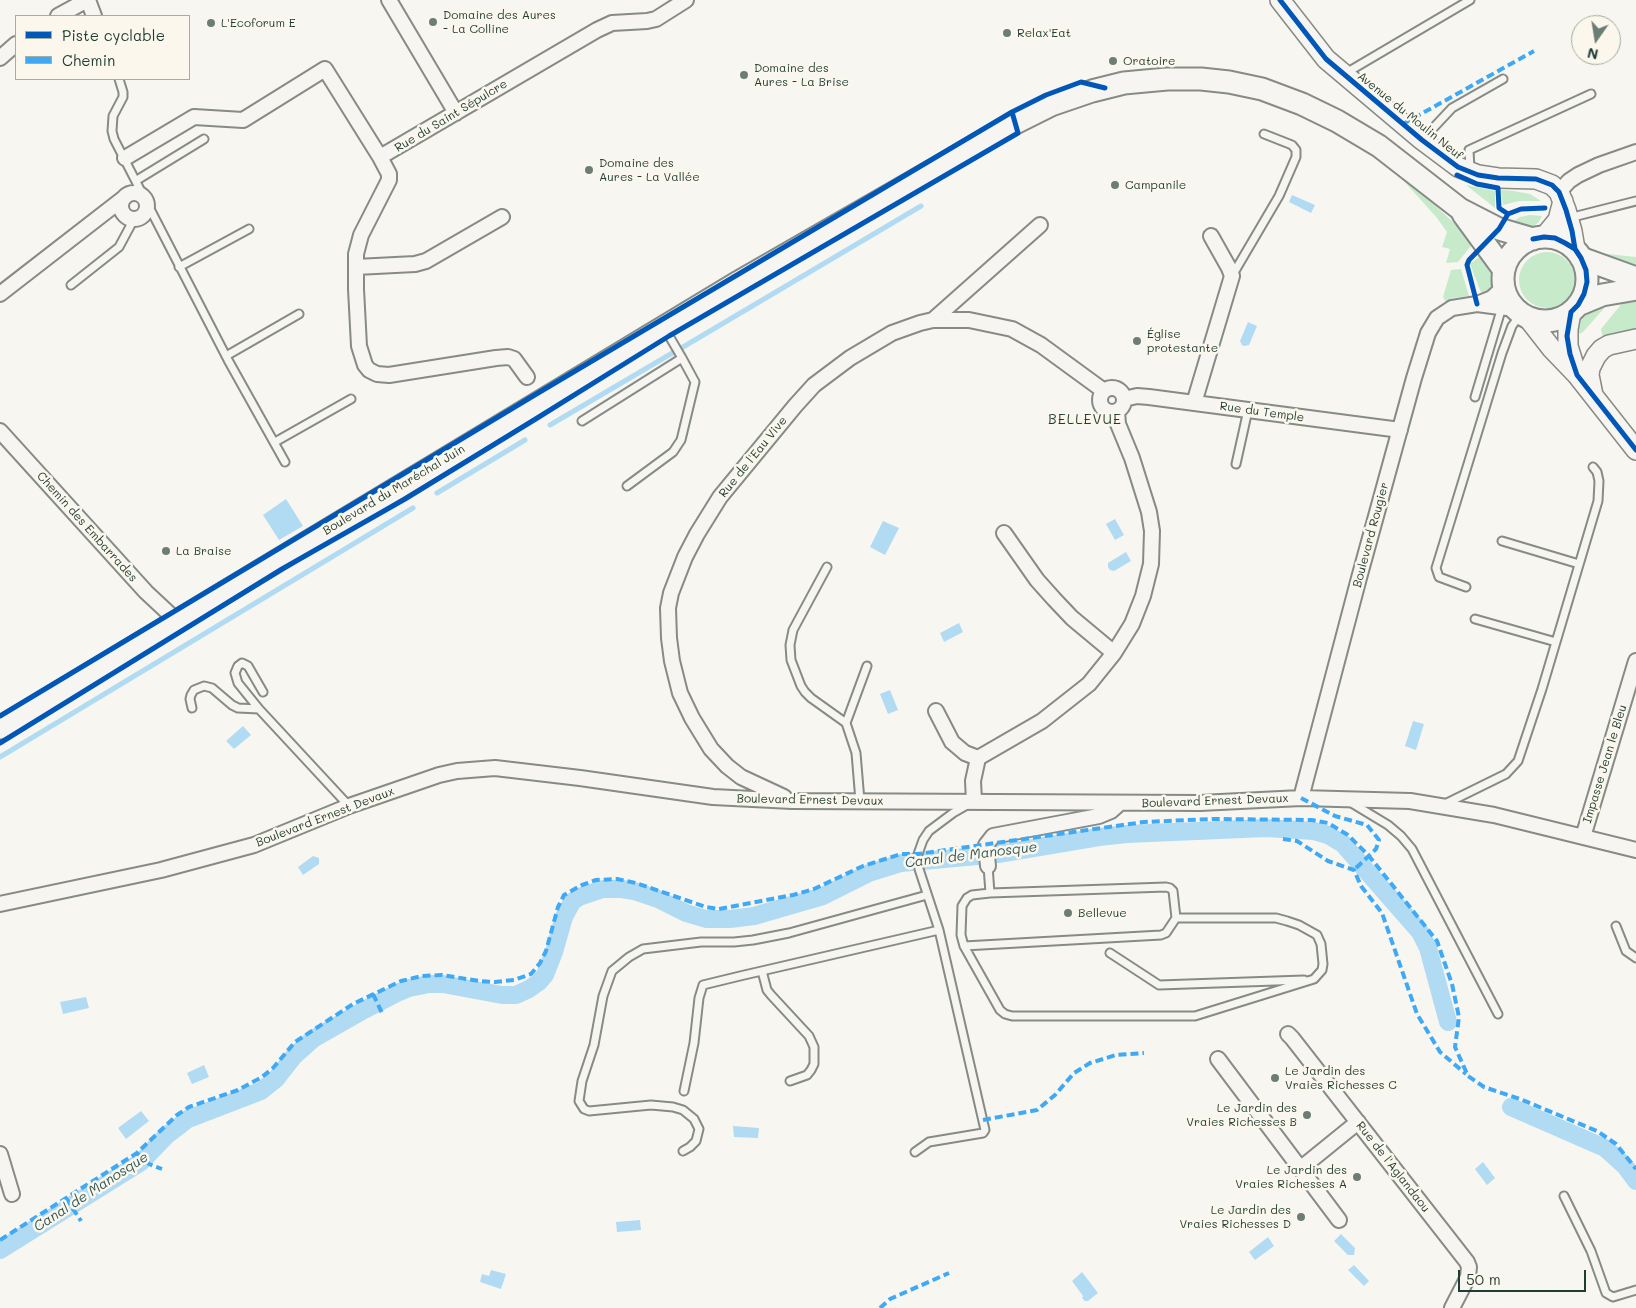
<!DOCTYPE html>
<meta charset="utf-8">
<style>
body{margin:0}
#map{position:relative;width:1636px;height:1308px;overflow:hidden;background:#f8f6f0;font-family:Mali,sans-serif}
canvas{display:block}
.legend{position:absolute;left:15px;top:15px;width:175px;height:65px;box-sizing:border-box;background:#fbf7ec;border:1px solid #a3ada2;margin:0;padding:6px 9px;list-style:none;font-size:15px;color:#1f3d34}
.legend li{display:flex;align-items:center;gap:10px;height:25px}
.legend b{width:25px;border:1px solid #a3ada2}
.north{position:absolute;left:1571px;top:15px;width:50px;height:50px;box-sizing:border-box;background:#fbf7ec;border:1px solid #a3ada2;border-radius:50%;rotate:193deg;font-size:14px;font-weight:700;line-height:20px;text-align:center;color:#1f3d34}
.north::after{content:'';display:block;margin:auto;width:18px;height:22px;background:#6b7e76;clip-path:polygon(50% 0,100% 100%,50% 72%,0 100%)}
.scale{position:absolute;left:1458px;top:1270px;width:128px;height:22px;box-sizing:border-box;border:2px solid #1f3d34;border-top:0;padding-left:6px;font-size:15px;line-height:18px;white-space:nowrap;color:#1f3d34;-webkit-text-stroke:4px #fbf7ec;paint-order:stroke}
</style>
<div id="map">
<canvas width="1636" height="1308"></canvas>
<ul class="legend">
<li><b style="height:6px;background:#0057b8"></b>Piste cyclable</li>
<li><b style="height:6px;background:#3fa9f5"></b>Chemin</li>
</ul>
<div class="north">N</div>
<div class="scale">50 m</div>
</div>
<script>
const g = document.querySelector('canvas').getContext('2d');
g.lineJoin = 'round';
function paint(path, color) { g.fillStyle = color; g.fill(path, 'evenodd'); }
const poly = rows => new Path2D(rows.map(r => 'M' + r).join(''));
function trace(path, color, width, dash) { g.strokeStyle = color; g.lineWidth = width; g.lineCap = dash ? 'butt' : 'round'; g.setLineDash(dash || []); g.stroke(path); }
function drawText(font, color, halo, rows, align = 'center') {
  g.font = font + ' Mali,sans-serif'; g.lineWidth = 5; g.setLineDash([]); g.textBaseline = 'middle'; g.strokeStyle = halo; g.fillStyle = color; for (const [text, x, y, turn = 0] of rows) {
    g.save(); g.translate(x, y); g.rotate((+turn || 0) * Math.PI / 180); g.textAlign = isNaN(turn) ? turn : align; if (halo) g.strokeText(text, 0, 0); g.fillText(text, 0, 0); g.restore();
  }
}
const green = poly([
 [1404,176,1474,242,1458,262,1446,263,1450,249,1442,247,1447,232,1437,218,1402,179],
 [1466,185,1495,191,1495,208],
 [1501,190,1514,191,1530,194,1541,201,1519,201,1503,205],
 [1530,215,1542,216,1538,223,1533,226,1524,228,1509,225,1520,217],
 '1519 280a28 28 0 1 1 56 0a28 28 0 1 1-56 0Z',
 [1599,253,1636,257,1636,265,1624,263],
 [1483,254,1495,279,1488,292,1482,295,1470,264],
 [1461,269,1469,296,1452,298,1446,302,1443,297,1451,270],
 [1636,301,1636,331,1603,339,1601,329,1623,302],
 [1607,305,1583,332,1573,337,1578,323,1588,313,1597,307]
]);
const water = poly([
 [1292,195,1315,205,1311,213,1289,202],
 [1248,322,1257,326,1249,345,1244,346,1242,345,1240,341],
 [286,499,303,526,279,540,263,515],
 [1115,519,1124,535,1115,540,1106,524],
 [883,521,899,528,885,555,870,547],
 [1126,552,1131,561,1114,571,1110,570,1108,567,1108,563],
 [959,623,963,632,944,642,940,633],
 [890,690,898,710,888,714,880,694],
 [1413,721,1424,724,1416,750,1405,746],
 [243,726,251,735,234,749,226,741],
 [313,856,319,858,319,864,303,875,298,867],
 [86,997,89,1008,63,1014,60,1002],
 [204,1065,209,1077,192,1084,187,1073],
 [141,1111,149,1121,126,1139,118,1128],
 [733,1126,759,1128,758,1138,734,1137],
 [1483,1162,1495,1178,1487,1185,1475,1169],
 [640,1220,641,1230,617,1232,616,1222],
 [1341,1234,1355,1248,1354,1255,1348,1255,1334,1241],
 [1268,1237,1274,1246,1255,1260,1249,1252],
 [1354,1265,1369,1281,1364,1286,1348,1270],
 [491,1270,506,1274,501,1289,480,1282,482,1274,489,1276],
 [1082,1272,1098,1293,1088,1301,1085,1301,1082,1298,1083,1296,1072,1281]
]);
const stream = poly([
 [678,350,921,206],
 [550,425,674,352],
 [437,493,525,440],
 [0,757,413,508]
]);
const canal = poly([
 [1511,1107,1605,1148,1625,1166,1636,1181],
 [0,1250,141,1162,166,1136,188,1119,261,1091,276,1079,294,1056,313,1039,364,1010,397,993,409,988,429,984,443,984,502,995,516,995,529,989,539,982,545,975,554,952,564,917,572,902,579,897,603,889,622,889,634,891,658,899,686,913,706,919,730,919,754,916,823,896,869,873,901,863,998,854,1099,837,1127,834,1266,828,1314,831,1328,835,1343,844,1420,932,1428,948,1448,1022]
]);
const lane = poly([
 [1346,73,1470,0],
 [119,79,123,92,123,97,113,116,112,131,114,139,228,360,285,462],
 [1422,140,1452,108,1503,79],
 [1470,169,1469,150,1591,94],
 [137,180,204,139],
 [1569,218,1636,201],
 [179,267,249,229],
 [1232,276,1279,196,1296,157,1296,150,1292,145,1264,134],
 [71,285,119,247,134,219],
 [226,356,299,314],
 [1475,397,1502,307],
 [582,421,682,358,665,329],
 [275,442,351,399],
 [1236,464,1248,410],
 [627,486,673,452,681,440,695,382,682,358],
 [1502,541,1579,564],
 [827,567,793,630,790,645,791,660,801,686,805,692,811,698,846,723,856,753,860,801],
 [1466,587,1439,577,1436,568,1502,353,1512,326,1521,314],
 [1475,619,1556,642],
 [263,692,248,666,242,663,238,666,235,673,238,683,259,709,349,806],
 [192,708,190,699,191,695,194,690,204,686,212,688,232,705,238,708,259,709],
 [846,723,867,666],
 [1350,802,1388,825,1401,836,1412,849,1498,1014],
 [1445,804,1506,774,1518,761,1542,689,1598,501,1599,481,1597,472,1593,467],
 [988,866,990,893,1166,887,1170,888,1173,891,1176,918,1276,918,1287,921,1299,925,1317,935,1321,944,1323,964,1322,970,1314,979,1195,1016,1012,1016,1005,1014,1000,1010,964,946,961,935,962,906,967,898,972,895,990,893],
 [1616,926,1626,951,1636,958],
 [964,946,1161,935,1166,933,1176,918],
 [1110,953,1159,985,1304,980],
 [762,971,767,990,771,995,809,1036,814,1047,814,1064,811,1070,807,1075,790,1081],
 [684,1091,694,1043,699,998,703,985,740,976,939,930],
 [683,1151,690,1147,696,1141,699,1129,694,1119,683,1110,673,1107,651,1105,589,1111,584,1109,579,1101,582,1081,594,1045,603,996,612,971,629,957,643,949,701,942,734,942,753,940,789,933,927,895],
 [915,1152,929,1142,983,1133,985,1130,939,930,919,869,918,854,923,840,929,831,953,813,967,805],
 [1564,1196,1591,1251,1606,1293,1613,1297,1636,1290]
]);
const street = poly([
 [88,0,94,16],
 [389,0,456,113],
 [58,16,87,0],
 [0,58,16,44],
 [125,158,194,117,243,120,325,69,380,157],
 [1559,192,1569,181,1578,175,1599,165,1636,152],
 '121 206a13 13 0 1 1 26 0a13 13 0 1 1-26 0Z',
 [356,267,415,264,426,261,502,217],
 [0,294,125,197],
 [1477,304,1492,298,1504,287],
 [933,320,1040,225],
 [527,377,514,359,508,357,496,358,389,375,377,374,369,370,365,365,359,346,356,289,356,254,361,235,389,180,389,174,380,157,597,30,612,23,647,21,656,19,686,0],
 '1100 400a12 12 0 1 1 24 0a12 12 0 1 1-24 0Z',
 [1124,399,1137,396,1149,397,1400,430],
 [1194,403,1232,276,1229,268,1211,236],
 [0,431,146,592,177,621],
 [1004,533,1037,580,1054,599,1072,618,1114,653],
 [936,711,952,742,965,753,978,758],
 [784,797,741,777,727,766,711,749,692,718,680,693,672,661,669,638,668,608,671,593,685,557,697,534,720,497,795,406,814,385,850,358,892,333,920,323,933,320,969,320,1012,329,1041,345,1104,391],
 [1301,798,1359,578,1414,378,1428,333,1437,318,1452,308,1477,304,1515,309],
 [974,801,973,781,978,758,1042,721,1089,684,1114,653,1132,624,1143,596,1151,564,1152,531,1149,512,1132,458,1118,424,1117,411],
 [1583,837,1636,661],
 [988,866,986,845,993,836,1099,816,1111,811,1120,803],
 [0,904,161,870,254,845,349,806,439,775,457,771,495,768,580,778,713,797,792,801,1200,803,1301,798,1410,801,1494,815,1636,850],
 [1288,1034,1292,1038,1467,1262,1469,1267,1468,1277,1452,1308],
 [1218,1059,1339,1220],
 [0,1154,12,1194],
 [1300,1169,1358,1122]
]);
const secondary = poly([
 [1280,0,1326,59,1422,140,1458,167,1478,175,1498,178,1536,179,1552,185,1559,192,1566,210,1572,231,1575,249],
 [1544,237,1558,220,1563,201],
 [1571,312,1568,329,1568,346,1576,372],
 [1527,317,1552,349,1577,375,1636,450],
 [1593,395,1589,375,1590,368,1596,356,1602,349,1609,345,1636,339]
]);
const primary = poly([
 [1463,214,1504,270],
 '1503 279a42 42 0 1 1 84 0a42 42 0 1 1-84 0Z',
 [1581,258,1636,278],
 [1578,305,1602,295,1636,289],
 [0,728,737,283,1015,123,1051,105,1092,91,1124,83,1167,79,1201,79,1229,82,1262,89,1302,104,1337,121,1379,146,1460,209,1499,229,1533,239]
]);
const quiet = poly([
 [1403,124,1534,51],
 [1301,798,1335,816,1367,825,1379,840,1376,849,1354,870],
 [1283,839,1297,841,1328,861,1354,870,1361,886,1382,913,1417,1014,1440,1052,1466,1074],
 [373,994,382,1013],
 [983,1120,1037,1110,1055,1095,1074,1073,1090,1063,1116,1055,1144,1053],
 [137,1153,149,1164,162,1169],
 [66,1198,81,1221],
 [0,1240,137,1153,177,1115,189,1107,238,1090,262,1077,273,1068,295,1042,353,1004,401,981,422,976,442,975,479,981,495,982,514,980,531,974,540,963,546,951,558,907,564,895,582,885,596,880,617,879,636,883,706,907,719,909,793,895,814,889,863,866,901,854,918,854,1144,822,1213,819,1312,820,1328,823,1348,835,1369,856,1437,941,1452,984,1459,1017,1455,1047,1468,1076,1484,1087,1520,1099,1597,1131,1616,1144,1636,1169],
 [880,1308,890,1299,949,1273]
]);
const cycleway = poly([
 [1280,0,1326,59,1422,140,1458,167,1478,175,1498,178,1536,179,1552,185,1559,192,1566,210,1572,231,1575,249],
 [1457,175,1477,184,1498,188,1499,208,1508,214],
 [1533,239,1544,237,1555,238,1565,243,1575,249,1581,258,1586,270,1587,282,1584,294,1578,305,1571,312,1567,336,1570,354,1577,375,1636,450],
 [1477,304,1467,265,1469,260,1499,229,1508,214,1521,209,1545,208],
 [0,716,538,393,1012,112,1046,95,1081,82,1105,88],
 [0,743,282,569,405,499,534,420,669,336,1018,133,1012,112]
]);
const markers = [
 [433,22,5,"#6b7e76"],
 [211,23,5,"#6b7e76"],
 [1007,33,5,"#6b7e76"],
 [1113,61,5,"#6b7e76"],
 [744,75,5,"#6b7e76"],
 [589,170,5,"#6b7e76"],
 [1115,185,5,"#6b7e76"],
 [1137,341,5,"#6b7e76"],
 [166,551,5,"#6b7e76"],
 [1068,913,5,"#6b7e76"],
 [1275,1078,5,"#6b7e76"],
 [1307,1115,5,"#6b7e76"],
 [1357,1177,5,"#6b7e76"],
 [1301,1217,5,"#6b7e76"]
];
const poiNames = [
 ["Domaine des Aures",443,15],
 ["- La Colline",443,29],
 ["L'Ecoforum E",221,23],
 ["Relax'Eat",1017,33],
 ["Oratoire",1123,61],
 ["Domaine des",754,68],
 ["Aures - La Brise",754,82],
 ["Domaine des",599,163],
 ["Aures - La Vallée",599,177],
 ["Campanile",1125,185],
 ["Église",1147,334],
 ["protestante",1147,348],
 ["La Braise",176,551],
 ["Bellevue",1078,913],
 ["Le Jardin des",1285,1071],
 ["Vraies Richesses C",1285,1085],
 ["Le Jardin des",1297,1108,"right"],
 ["Vraies Richesses B",1297,1122,"right"],
 ["Le Jardin des",1347,1170,"right"],
 ["Vraies Richesses A",1347,1184,"right"],
 ["Le Jardin des",1291,1210,"right"],
 ["Vraies Richesses D",1291,1224,"right"]
];
const streetNames = [
 ["Rue du Saint Sépulcre",451,116,-31],
 ["Avenue du Moulin Neuf",1410,116,39],
 ["Rue du Temple",1262,412,8],
 ["Rue de l'Eau Vive",753,457,-51],
 ["Boulevard du Maréchal Juin",394,490,-31],
 ["Chemin des Embarrades",87,527,48],
 ["Boulevard Rougier",1371,535,-75],
 ["Impasse Jean le Bleu",1605,764,-73],
 ["Boulevard Ernest Devaux",810,800,1],
 ["Boulevard Ernest Devaux",1215,801,-2],
 ["Boulevard Ernest Devaux",325,817,-21],
 ["Rue de l'Aglandaou",1393,1167,52]
];
const neighbourhoodNames = [
 ["BELLEVUE",1085,420]
];
const waterNames = [
 ["Canal de Manosque",971,855,-7],
 ["Canal de Manosque",91,1192,-33]
];
paint(green, '#c6eaca');
paint(water, '#b1dbf3');
trace(stream, '#b1dbf3', 5);
trace(canal, '#b1dbf3', 18);
trace(lane, '#868b86', 11);
trace(street, '#868b86', 18);
trace(secondary, '#868b86', 22);
trace(primary, '#868b86', 25);
trace(lane, '#f6f5f1', 7);
trace(street, '#f6f5f1', 14);
trace(secondary, '#f6f5f1', 19);
trace(primary, '#f6f5f1', 21);
trace(quiet, '#3fa9f5', 4, [8, 4]);
trace(cycleway, '#0057b8', 5);
for (const [x, y, r, color] of markers) { const dot = new Path2D(); dot.arc(x, y, r, 0, 2 * Math.PI); g.fillStyle = color; g.fill(dot); trace(dot, '#fbf7ec', 2); }
drawText('12px', '#1f3d34', '#fbf7ec', poiNames, 'left');
drawText('12px', '#1f3d34', '#fbf7ec', streetNames);
g.letterSpacing = '1px';
drawText('14px', '#1f3d34', '#fbf7ec', neighbourhoodNames);
g.letterSpacing = '0px';
drawText('italic 14px', '#365a5a', '#fbf7ec', waterNames);
</script>
